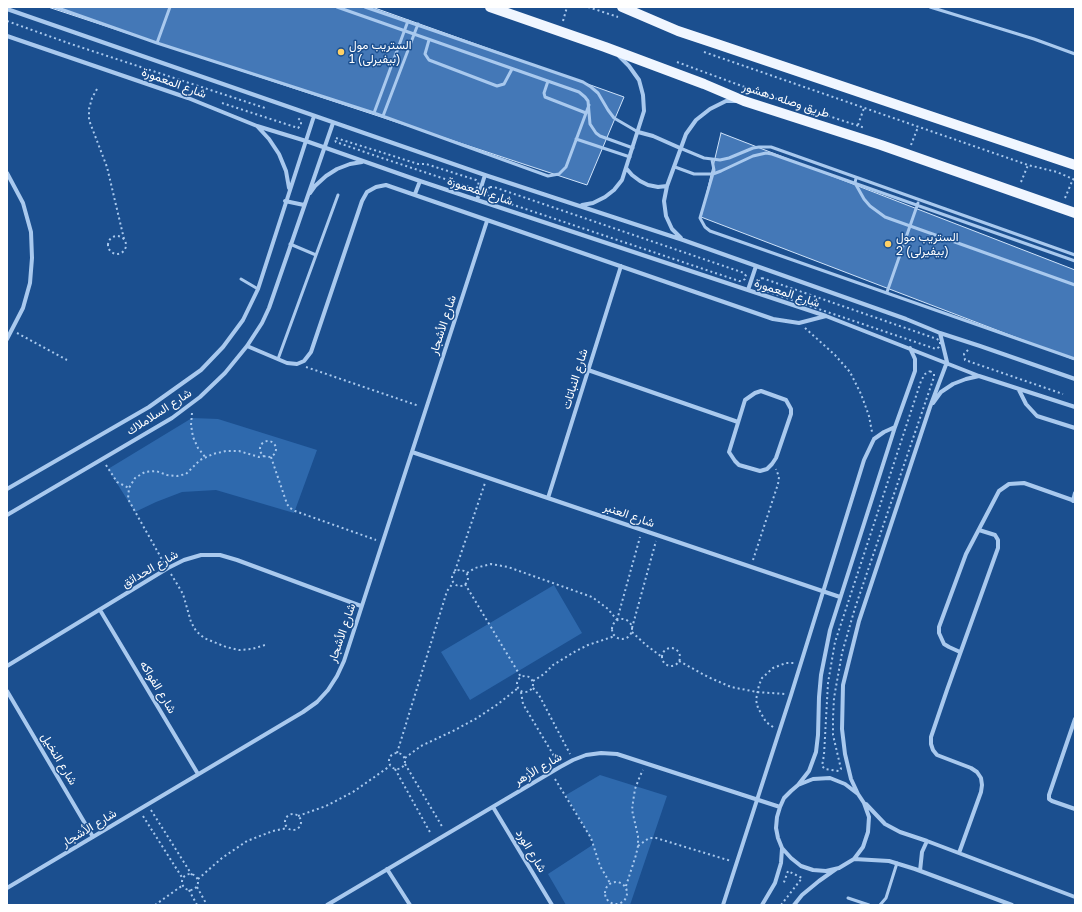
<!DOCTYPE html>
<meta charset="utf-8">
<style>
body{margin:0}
#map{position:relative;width:1082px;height:912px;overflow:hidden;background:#1b4f8f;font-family:"Golos Text",sans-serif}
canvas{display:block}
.frame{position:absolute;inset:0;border:8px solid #fff;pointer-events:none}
</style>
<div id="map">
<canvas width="1082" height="912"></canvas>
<div class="frame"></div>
</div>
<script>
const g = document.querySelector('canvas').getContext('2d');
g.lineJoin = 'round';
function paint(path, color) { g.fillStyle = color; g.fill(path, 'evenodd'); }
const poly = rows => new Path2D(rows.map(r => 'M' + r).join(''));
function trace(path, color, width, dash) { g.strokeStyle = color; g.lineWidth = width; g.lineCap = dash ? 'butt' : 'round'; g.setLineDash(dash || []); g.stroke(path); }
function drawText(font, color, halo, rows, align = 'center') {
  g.font = font + ' "Golos Text",Vazirmatn,sans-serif'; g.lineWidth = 3; g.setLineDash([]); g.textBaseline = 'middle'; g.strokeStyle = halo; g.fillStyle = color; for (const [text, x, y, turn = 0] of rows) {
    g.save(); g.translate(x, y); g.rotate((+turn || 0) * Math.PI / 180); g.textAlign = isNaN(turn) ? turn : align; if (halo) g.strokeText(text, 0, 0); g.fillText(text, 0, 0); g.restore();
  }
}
const green = poly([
 [192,418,218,419,317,450,294,513,216,490,182,492,156,502,135,512,108,469],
 [554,585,582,633,470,700,441,652],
 [600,775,667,796,630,905,566,905,548,874,594,844,566,795]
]);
const building = poly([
 [48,7,372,7,624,97,587,185,48,7],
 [721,133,1075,270,1075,360,701,217,721,133]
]);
const path = poly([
 [588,7,618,17],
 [7,21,71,44,265,108],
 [563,21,567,7],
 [704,52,1028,165,1057,172,1075,180],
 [677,62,777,99,865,128],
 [97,89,92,98,89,109,89,120,107,167,124,239],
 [222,103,298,128,301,125,301,121,298,118],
 [858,125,864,108],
 [336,138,412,162,418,164,426,164,476,180,478,182,479,186,475,189,379,157,336,142,335,140,336,138],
 [911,145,918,127],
 [1021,182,1028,165],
 [490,187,494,187,744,273,746,276,745,279,742,281,739,281,490,197,487,194,487,190,490,187],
 [1065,198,1073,179],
 '108 245a9 9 0 1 1 18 0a9 9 0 1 1-18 0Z',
 [762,278,937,339,940,341,940,344,939,347,936,349,933,348,760,289,756,287,756,283,758,280,762,278],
 [805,328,835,355,850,372,861,394,869,416,872,432],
 [17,333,67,360],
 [968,350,964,354,965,360,1063,394],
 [306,367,419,406],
 [930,371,934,374,934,377,855,608,842,653,834,698,833,718,833,735,841,769,839,771,825,769,822,766,824,755,828,683,835,642,921,381,925,374,930,371],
 [192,413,191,425,193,437,198,448,206,458],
 '260 449a8 8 0 1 1 16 0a8 8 0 1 1-16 0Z',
 [271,457,287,504,290,508,295,511,376,540],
 [106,465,117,482,129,488],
 [753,560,778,484,779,477,776,469],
 [164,563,128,499,129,488,135,478,145,472,156,471,167,475,177,476,186,474,200,460,213,454,226,451,239,451,259,457,264,456],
 '452 578a8 8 0 1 1 16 0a8 8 0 1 1-16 0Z',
 [455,571,485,483],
 [467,573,475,568,491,564,508,567,592,597,608,609,617,620],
 [171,574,183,594,191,622,196,631,204,638,226,647,239,650,252,649,265,645],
 [465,584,521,677],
 '612 629a10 10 0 1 1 20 0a10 10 0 1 1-20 0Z',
 [617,620,640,537],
 [632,628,656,541],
 [632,632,646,645,662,657],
 '662 657a9 9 0 1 1 18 0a9 9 0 1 1-18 0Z',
 [679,661,708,677,731,687,757,692,785,694],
 '517 684a8 8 0 1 1 16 0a8 8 0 1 1-16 0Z',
 [533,681,544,674,553,665,576,651,588,645,615,636],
 [533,688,539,695,570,754],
 [521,692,523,704,557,761],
 [773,727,766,722,758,708,756,700,759,685,762,678,773,668,786,663,794,663],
 '389 761a8 8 0 1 1 16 0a8 8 0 1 1-16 0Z',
 [397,753,447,591,453,583],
 [405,758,421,746,455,730,477,718,498,704,518,688],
 [405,764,443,828],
 [395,769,431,834],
 [555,779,591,838,600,866,610,883],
 [151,810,192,875],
 '285 822a8 8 0 1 1 16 0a8 8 0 1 1-16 0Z',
 [143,816,183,879],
 [298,816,326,806,353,792,390,766],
 [638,846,649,838,656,838,731,861],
 '182 882a8 8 0 1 1 16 0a8 8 0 1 1-16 0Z',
 [198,879,222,858,247,841,273,831,287,828],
 '605 893a11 11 0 1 1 22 0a11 11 0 1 1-22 0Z',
 [626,886,636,855,638,846,638,836,632,810,633,802,635,789,640,776,643,770],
 [197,887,207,905],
 [189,890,197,905],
 [155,905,183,885],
 [781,905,802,878,788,871,783,885]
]);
const service = poly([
 [55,7,157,43,374,113,548,176,559,174,566,167,589,105],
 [337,7,579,92,585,97,588,101,590,124,596,133,600,136,633,148],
 [365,7,583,82,591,87,598,93,608,110,614,118,638,132],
 [930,7,1034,39,1075,54],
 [429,40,425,54,429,60,497,86,504,84,512,69],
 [157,43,170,7],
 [548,81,544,93,545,97,586,113],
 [374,113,408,21],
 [383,116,418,24],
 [576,139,630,157],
 [680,148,704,158,720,160,729,158,753,148,759,147,771,147,1075,255],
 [712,160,714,170,700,218,705,227,710,231,1075,359],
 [675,167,694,174,713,174,721,171,753,156,766,153,772,154,1075,261],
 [856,178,855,183,864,199,870,206,885,217,1075,285],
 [290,244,316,255],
 [241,279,258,289],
 [887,292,918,203],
 [278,359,338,195],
 [848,898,869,905],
 [880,905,886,898,897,863]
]);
const minor = poly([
 [7,9,485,175,683,240,906,319,940,333,980,346,1075,379],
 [7,36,188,98,257,126,306,141,420,181,826,316,979,376,1075,407],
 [257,126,269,139,279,154,286,171,289,188],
 [638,132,653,136,680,148],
 [626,168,632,175,640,181,648,185,658,187,667,186],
 [7,173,23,203,31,232,32,258,30,283,23,308,7,339],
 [310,193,315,186,326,176,337,169,350,164,362,162],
 [415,194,420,181],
 [477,200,485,175],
 [285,201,304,205],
 [582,205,593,203,605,197,614,190,622,180,644,111,643,95,639,80,629,66,619,56],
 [681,238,672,229,666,216,664,201,667,186,686,134,696,120,710,109,726,101,736,101],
 [748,290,756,266],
 [247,346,287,363,297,364,304,361,311,352,362,201,367,192,376,187,386,185,773,319,799,323,826,316],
 [588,370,738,422],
 [1019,390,1026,404,1037,416,1075,428],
 [761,391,786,400,791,409,791,414,776,458,772,464,767,469,760,471,739,465,735,461,729,452,745,400,755,393,761,391],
 [933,403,941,392,953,384,966,379,979,376],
 [412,452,840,597],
 [7,489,149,407,201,370,223,347,243,320,258,289,314,116],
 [548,498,621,266],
 [1073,501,1075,493],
 [7,515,172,418,200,397,225,373,247,346,262,323,269,308,333,123],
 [100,610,198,774],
 [960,652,949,647,944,644,939,633,939,627,966,554,999,491,1009,484,1024,483,1075,501],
 [7,666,168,568,184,560,201,555,220,555,237,560,361,606],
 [7,691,93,837],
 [1075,719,1049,795,1049,799,1052,801,1075,809],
 [798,785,809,771,816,752,818,735,819,697,821,675,830,630,895,427,915,371,915,359,910,348],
 [858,794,851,779,845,754,842,729,843,685,859,621,930,407,947,362,940,333],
 [866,804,885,824,900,832,927,841,1075,897],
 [493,807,552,905],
 [959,853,981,792,982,785,981,778,977,772,971,768,937,755,933,750,931,744,931,737,947,690,998,548,998,540,995,535,979,530],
 [854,859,863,847,868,832,869,817,864,803,858,794,845,784,830,778,813,779,798,785,791,791,784,798,780,807,777,817,776,828,778,838,782,848,791,858,801,866,813,870,826,871,839,868,854,859,889,861,915,869,1012,905],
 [387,869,410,905],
 [920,871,922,852,927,841],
 [7,888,303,712,317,702,328,690,337,676,344,661,487,221],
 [327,905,560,767,573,760,586,755,601,753,617,754,780,807],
 [723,905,791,695,864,460,874,439,884,432,895,427],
 [762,905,775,883,781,863,782,849],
 [794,905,802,895,819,881,836,869]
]);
const primary = poly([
 [490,7,605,47,704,84,744,101,881,145,1075,213],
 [622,7,678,31,717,44,1075,165]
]);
const markers = [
 [341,52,4,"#ffd166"],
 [888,244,4,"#ffd166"]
];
const poiNames = [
 ["الستريب مول",349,45],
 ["1 (بيفيرلى)",349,59],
 ["الستريب مول",896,237],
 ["2 (بيفيرلى)",896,251]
];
const streetNames = [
 ["شارع المعمورة",174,83,20],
 ["طريق وصله دهشور",786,100,18],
 ["شارع المعمورة",480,191,18],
 ["شارع المعمورة",787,293,18],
 ["شارع الأشجار",443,325,-72],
 ["شارع النباتات",575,379,-73],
 ["شارع السلاملاك",159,412,-33],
 ["شارع العنبر",629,515,19],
 ["شارع الحدائق",150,569,-30],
 ["شارع الأشجار",342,633,-71],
 ["شارع الفواكه",158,687,59],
 ["شارع النخيل",59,759,59],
 ["شارع الأزهر",538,769,-30],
 ["شارع الأشجار",89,828,-31],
 ["شارع الورد",531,851,59]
];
paint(green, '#2e69ad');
paint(building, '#4478b7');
trace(building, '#cfe3fa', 1);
trace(path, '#a9c9ee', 2, [2, 3]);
trace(service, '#a9c9ee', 3);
trace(minor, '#a9c9ee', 4);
trace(primary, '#f0f6ff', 10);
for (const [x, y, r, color] of markers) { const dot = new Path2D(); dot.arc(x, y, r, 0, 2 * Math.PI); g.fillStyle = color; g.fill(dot); trace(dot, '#1b4f8f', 1.5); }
drawText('12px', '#fff', '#1b4f8f', poiNames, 'left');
drawText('12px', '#fff', '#1b4f8f', streetNames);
</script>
